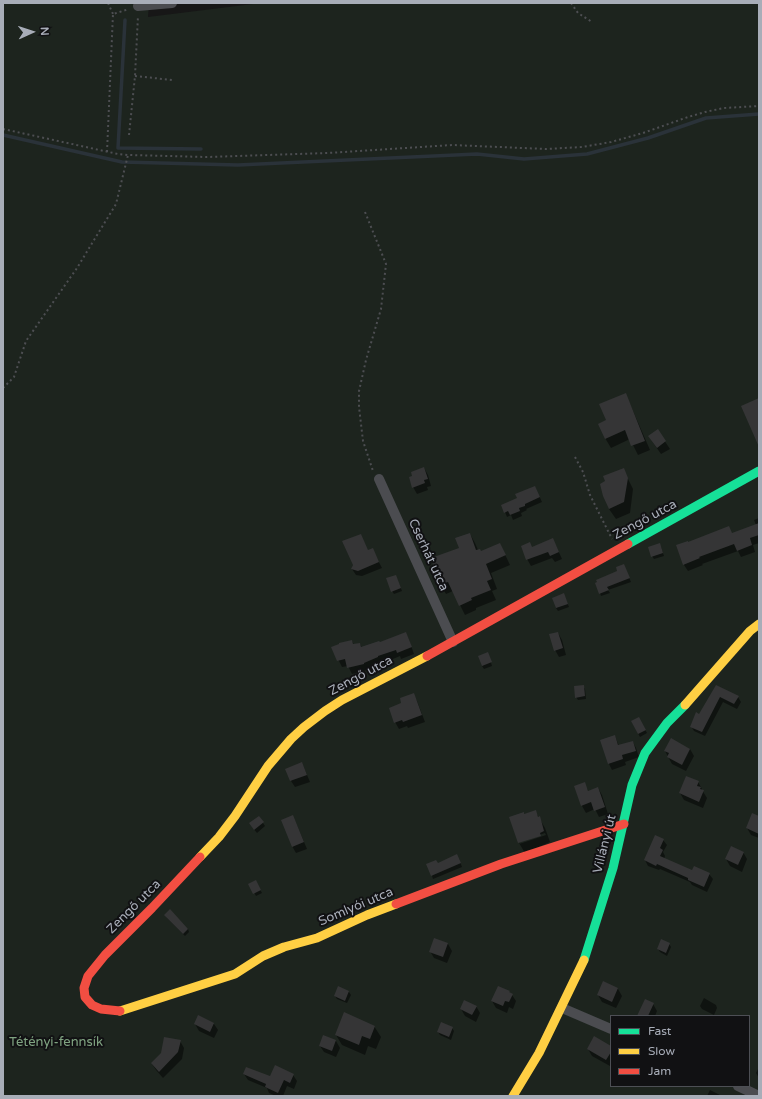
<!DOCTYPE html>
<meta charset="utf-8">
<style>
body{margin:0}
#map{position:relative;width:762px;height:1099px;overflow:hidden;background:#171717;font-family:"Varela Round",sans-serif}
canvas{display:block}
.frame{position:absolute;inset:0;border:4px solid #a8adb8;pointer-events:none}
.legend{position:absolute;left:610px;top:1015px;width:140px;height:72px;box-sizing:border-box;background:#111113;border:1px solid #4d4f55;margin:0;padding:5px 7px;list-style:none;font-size:12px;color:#a8adb8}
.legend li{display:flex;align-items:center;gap:8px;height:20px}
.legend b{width:20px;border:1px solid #4d4f55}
.north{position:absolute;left:12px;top:12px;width:40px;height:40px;-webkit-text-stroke:3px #111113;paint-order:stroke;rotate:87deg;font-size:11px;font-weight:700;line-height:16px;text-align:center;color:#a8adb8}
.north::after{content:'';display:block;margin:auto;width:14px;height:18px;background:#a8adb8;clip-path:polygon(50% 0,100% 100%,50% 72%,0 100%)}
</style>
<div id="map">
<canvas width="762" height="1099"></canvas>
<div class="frame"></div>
<ul class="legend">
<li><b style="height:5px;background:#16e098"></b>Fast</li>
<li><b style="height:5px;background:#ffcf43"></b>Slow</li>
<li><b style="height:5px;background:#f24e42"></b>Jam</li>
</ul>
<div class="north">N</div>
</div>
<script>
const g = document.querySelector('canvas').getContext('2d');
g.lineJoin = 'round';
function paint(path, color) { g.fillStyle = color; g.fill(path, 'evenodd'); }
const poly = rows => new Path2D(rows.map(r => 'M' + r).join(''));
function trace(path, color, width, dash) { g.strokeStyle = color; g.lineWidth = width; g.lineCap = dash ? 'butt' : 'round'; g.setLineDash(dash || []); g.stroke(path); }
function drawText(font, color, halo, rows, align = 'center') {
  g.font = font + ' "Varela Round",sans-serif'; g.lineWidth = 4; g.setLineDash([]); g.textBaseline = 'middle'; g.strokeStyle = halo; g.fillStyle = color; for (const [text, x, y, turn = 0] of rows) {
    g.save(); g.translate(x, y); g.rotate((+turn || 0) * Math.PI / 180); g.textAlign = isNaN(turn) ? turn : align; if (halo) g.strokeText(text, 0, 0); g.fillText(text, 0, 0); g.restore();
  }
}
const green = poly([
 [3,3,149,3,148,17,261,3,759,3,759,1096,3,1096],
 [611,1016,749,1016,749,1086,611,1086]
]);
const shadow = poly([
 [625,395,630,404,650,450,638,455,630,439,611,448,605,438,607,421],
 [658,431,670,449,661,454,649,437],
 [424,468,428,475,431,486,427,487,428,490,417,494,413,487],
 [623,469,633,489,630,513,616,519,609,509],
 [535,487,542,502,526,509,527,510,521,513,522,516,513,520,511,515,507,517,505,512,518,499],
 [759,518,759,543,753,545,755,552,741,557,738,551,702,564,703,565,688,571,684,565,688,543,732,534,756,525,754,520],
 [470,534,475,543,478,550,481,552,500,544,510,565,491,573,497,589,492,591,496,600,476,608,476,610,465,615,453,591,446,594,440,584,460,549],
 [361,535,368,551,372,549,382,568,362,576,356,575,352,569],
 [556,546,562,559,555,562,552,558,531,566,527,559,532,548],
 [661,547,664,556,654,559,652,556],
 [625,568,631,582,608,590,610,593,601,596,600,593],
 [397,579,402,591,394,594,392,591],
 [564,595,569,607,558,611,556,608],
 [406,633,409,640,414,654,401,659,400,656,367,670,352,674,348,666,342,667,332,647,352,641,354,645,360,644,362,648,379,643],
 [558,633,562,640,566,655,559,657,555,650],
 [489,656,492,666,484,669,482,666],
 [583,686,585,689,586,699,578,700,576,697],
 [716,686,738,697,741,702,737,709,723,702,705,736,694,731,691,726,700,716],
 [413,694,417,701,425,722,408,728,407,726,399,729,395,722,403,704],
 [639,718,647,733,640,737,632,722],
 [615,736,619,746,633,742,636,748,639,757,625,762,626,765,612,770,609,764],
 [690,749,694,756,686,771,672,764,665,751],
 [302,763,310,782,295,787,291,781],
 [686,777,698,782,702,789,702,790,707,798,703,808,684,800,680,793],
 [584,784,589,792,598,788,602,795,608,814,599,817,595,809,586,813,582,806,575,787],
 [535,811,545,828,550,842,525,853,519,843,511,818],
 [545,833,546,835,519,844,519,842],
 [259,817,265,826,257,833,252,827],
 [293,817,296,823,307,849,296,853,292,846],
 [759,818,759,838,751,835,747,828],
 [663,840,667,845,663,852,665,856,664,859,693,871,709,874,713,879,707,892,692,885,690,882,660,869,659,870,648,866,645,860],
 [731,847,743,852,747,859,742,872,730,866,726,859],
 [459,859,462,867,433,879,432,876,438,864],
 [256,882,262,893,256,896,250,885],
 [165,915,188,929,189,932,185,936,167,918],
 [448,944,452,951,447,963,434,958,430,951],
 [669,944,671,947,667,956,660,952,658,949],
 [604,982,618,989,622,996,616,1008,602,1002,598,995],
 [339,988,349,992,351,995,347,1003,337,999,335,996],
 [512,995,516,1001,513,1009,509,1007,507,1013,496,1008,492,1001],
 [704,998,716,1005,717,1008,714,1015,702,1009,700,1006],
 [653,1004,657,1011,655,1016,639,1016],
 [476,1006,480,1013,476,1022,465,1016,461,1009],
 [195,1024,214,1024,218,1030,214,1038,199,1031],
 [374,1026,381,1037,376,1049,368,1046,365,1055,342,1045,336,1035],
 [452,1028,454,1031,451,1040,440,1035,438,1032],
 [180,1041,184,1048,182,1059,163,1078,156,1070,152,1064],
 [336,1041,340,1048,336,1057,324,1052,320,1046],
 [611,1047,611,1065,610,1066,592,1056,588,1049],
 [759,1067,759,1078,756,1073],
 [244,1074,270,1077,293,1075,297,1081,294,1089,287,1086,283,1096,276,1096,269,1093,267,1088,248,1080],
 [710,1090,722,1096,707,1096]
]);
const stream = poly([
 [125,20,118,148,201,149],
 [3,135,122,162,238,165,477,154,524,159,587,154,648,138,706,118,759,114]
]);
const building = poly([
 [626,393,645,441,631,446,625,430,605,439,598,424,606,420,599,404],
 [759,398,759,447,741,406],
 [658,429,666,441,657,448,648,436],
 [424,467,428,479,424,480,425,483,412,488,409,477,412,476,411,472],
 [624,468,628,478,624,502,609,509,603,496,600,484,605,481,603,476],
 [535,486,540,497,525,504,525,506,519,508,520,511,510,515,508,511,504,513,501,505,517,498,515,494],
 [759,523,759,535,750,538,752,545,737,551,734,544,699,557,700,558,683,565,676,545,688,541,688,542,729,526,732,533],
 [470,533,476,550,480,549,481,551,500,543,506,555,486,564,492,579,487,581,491,590,471,598,472,600,459,606,448,582,439,585,431,558,459,548,455,538],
 [361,534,368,550,373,548,379,562,358,571,351,569,353,565,342,541],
 [553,538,559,552,550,556,548,552,526,560,521,546,530,542,532,547],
 [660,543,663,553,651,557,648,547],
 [624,564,630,578,607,587,609,590,599,594,595,583,597,582,596,580,617,571,616,567],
 [396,575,401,588,391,592,386,578],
 [564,593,568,604,556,608,552,598],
 [406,632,412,647,397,653,396,650,378,656,378,657,364,663,364,664,347,668,345,659,337,661,331,647,339,644,339,643,352,640,353,644,360,643,361,647,379,641,380,642],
 [558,632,563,648,554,651,549,634],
 [488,652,492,662,482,666,478,656],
 [584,685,585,696,575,698,574,686],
 [716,685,739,696,734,704,720,697,702,732,690,727,696,712,699,714],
 [414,693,422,715,403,722,402,720,394,723,389,708,401,703,400,698],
 [639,717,646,730,638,734,631,721],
 [615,735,618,745,633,741,636,751,622,755,623,759,608,764,600,740],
 [671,738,690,749,682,765,667,757,669,753,664,751],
 [302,762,307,775,290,781,285,769],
 [686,776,699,781,697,786,701,787,700,789,704,790,699,802,679,793],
 [585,782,588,791,598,787,605,807,594,811,591,802,581,806,574,786],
 [536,810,538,817,540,816,544,831,540,833,541,836,518,843,509,817,524,812,524,814],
 [752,813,759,816,759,834,746,828],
 [293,815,304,842,292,847,281,820],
 [259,816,264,822,254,830,249,823],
 [655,835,664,839,660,848,663,850,660,856,692,870,694,866,710,873,704,887,688,880,688,878,657,864,656,866,644,860],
 [731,846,744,852,738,865,725,859],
 [457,854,461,863,431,876,426,864,436,860,438,863],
 [256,880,261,890,253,894,248,884],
 [170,909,188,929,183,934,164,915],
 [434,938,448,943,443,957,429,952],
 [661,939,670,943,666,953,657,949],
 [603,981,618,988,612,1002,597,995],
 [338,986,349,991,345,1001,334,996],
 [498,986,510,991,509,992,513,994,509,1002,505,1001,503,1006,491,1001],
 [645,999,654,1003,648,1016,637,1016],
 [464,1000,477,1006,472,1015,460,1009],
 [344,1012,375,1026,370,1039,362,1036,359,1045,335,1035],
 [198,1015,214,1023,210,1032,194,1024],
 [441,1022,453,1027,449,1037,437,1032],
 [323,1035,336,1040,332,1051,319,1046],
 [594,1036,611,1046,611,1052,606,1060,587,1049],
 [164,1037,181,1040,178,1052,159,1072,151,1063,161,1053],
 [275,1065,294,1074,290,1083,284,1080,278,1093,265,1087,266,1084,243,1074,246,1067,270,1076]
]);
const path = poly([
 [108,3,113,14],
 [571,3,578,13,592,22],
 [135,76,172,80],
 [3,129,118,154,128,155,207,157,328,153,452,145,546,149,582,147,611,142,643,133,688,117,705,112,724,108,759,106],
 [129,135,135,76,138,16],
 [107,152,113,14,129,9],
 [365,212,386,264,381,309,366,360,359,391,359,407,363,441,373,471],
 [3,388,14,377,26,341,77,268,116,204,128,155],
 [575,457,583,472,590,495,612,539]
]);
const street = poly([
 [139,3,138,6,172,3],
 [379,479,453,642],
 [562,1008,611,1029],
 [738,1086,759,1096]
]);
const fast = poly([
 [628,544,759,471],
 [584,960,613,868,632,785,645,753,667,723,685,705]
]);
const slow = poly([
 [685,705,750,631,759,624],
 [200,857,219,837,235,816,268,766,291,739,304,727,325,711,342,700,427,656],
 [120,1011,235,974,263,956,284,947,317,938,367,915,396,904],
 [513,1096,539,1053,584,960]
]);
const jam = poly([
 [427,656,628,544],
 [396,904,501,864,624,824],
 [120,1011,101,1009,92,1005,85,997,84,988,88,976,105,955,152,908,200,857]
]);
const streetNames = [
 ["Zengő utca",645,520,-28],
 ["Cserhát utca",428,555,65],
 ["Zengő utca",361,676,-28],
 ["Villányi út",605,844,-76],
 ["Zengő utca",134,907,-45],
 ["Somlyói utca",356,907,-23]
];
const parkNames = [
 ["Tétényi-fennsík",56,1043]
];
paint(green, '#1d241e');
paint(shadow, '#0007');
trace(stream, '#2a3239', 3.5);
paint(building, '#353536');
trace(path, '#4d4e52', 2, [2, 3]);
trace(street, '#4b4c50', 10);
trace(fast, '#16e098', 9);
trace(slow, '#ffcf43', 9);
trace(jam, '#f24e42', 9);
drawText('13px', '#a8adb8', '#111113', streetNames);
drawText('13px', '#7fa381', '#111113', parkNames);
</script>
